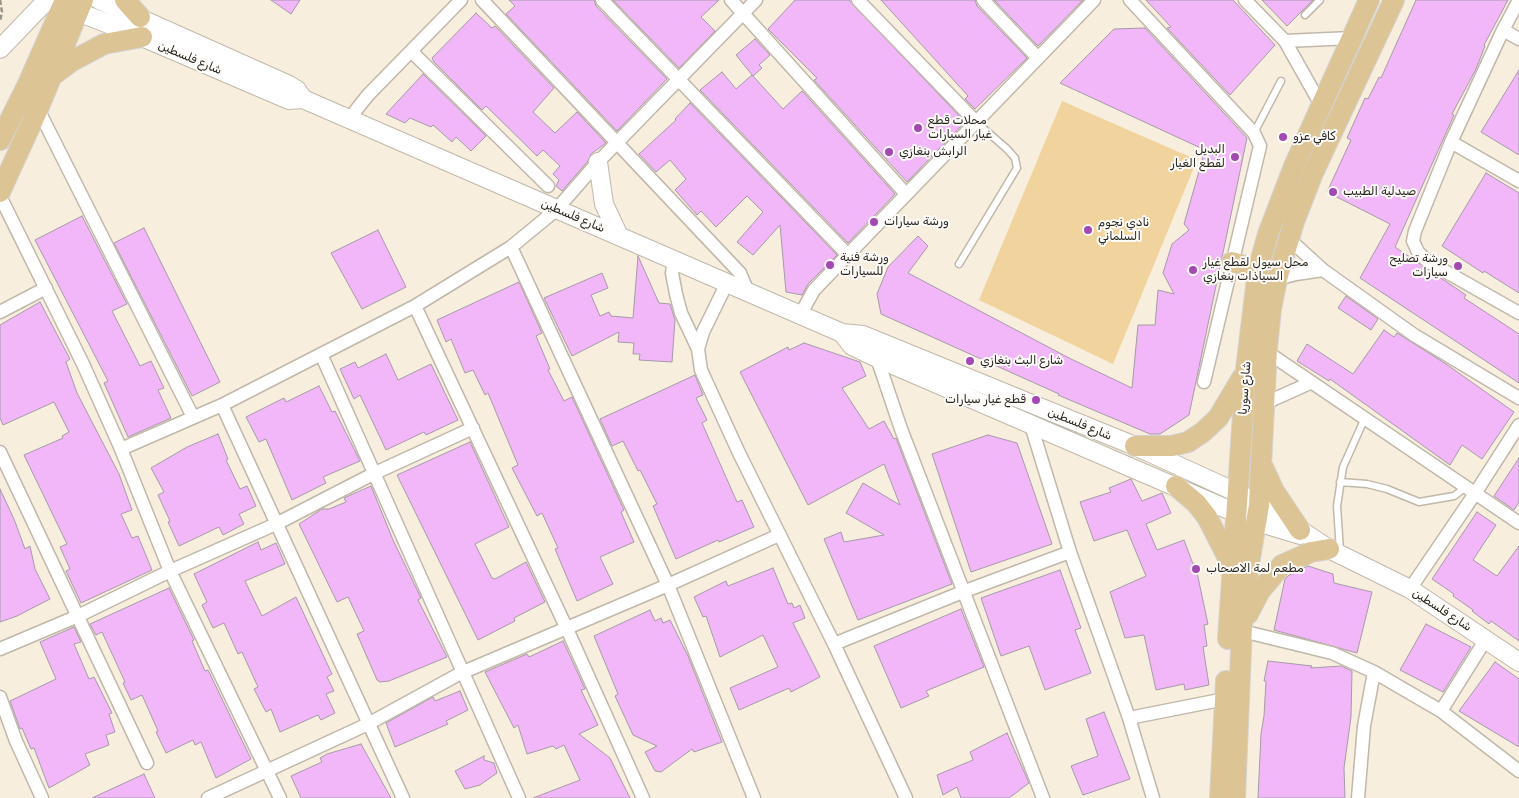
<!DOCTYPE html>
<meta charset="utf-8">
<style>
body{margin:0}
canvas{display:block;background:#f7eede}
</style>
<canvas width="1519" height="798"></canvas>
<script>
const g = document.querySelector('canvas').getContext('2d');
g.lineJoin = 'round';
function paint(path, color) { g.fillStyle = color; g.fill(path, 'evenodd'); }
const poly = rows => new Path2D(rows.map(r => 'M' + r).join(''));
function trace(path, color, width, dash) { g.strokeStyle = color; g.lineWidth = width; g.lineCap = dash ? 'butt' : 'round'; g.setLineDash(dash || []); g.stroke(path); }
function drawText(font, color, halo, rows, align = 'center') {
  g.font = font + ' Rubik,Cairo,sans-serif'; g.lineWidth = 4; g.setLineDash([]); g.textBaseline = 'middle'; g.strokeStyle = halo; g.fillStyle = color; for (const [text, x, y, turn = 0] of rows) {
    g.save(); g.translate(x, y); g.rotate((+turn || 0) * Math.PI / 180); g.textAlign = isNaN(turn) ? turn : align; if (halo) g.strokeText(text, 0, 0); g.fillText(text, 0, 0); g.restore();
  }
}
const green = poly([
 [1062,101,1197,160,1113,364,979,300]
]);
const building = poly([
 [271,0,300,0,291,14,271,0],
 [509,0,594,0,596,6,667,79,617,131,506,14,515,6,509,0],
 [613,0,719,0,701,17,715,31,679,68,613,0],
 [795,0,849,0,965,122,907,182,814,80,817,78,768,29,795,0],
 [881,0,975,0,977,6,1027,58,975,109,965,99,968,96,881,0],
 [994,0,1083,0,1038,46,994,0],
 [1146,0,1233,0,1275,45,1230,95,1167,28,1171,27,1146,0],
 [1262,0,1313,0,1287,26,1262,0],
 [1416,0,1508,0,1484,45,1485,46,1476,69,1452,114,1454,115,1395,247,1466,295,1464,298,1519,334,1519,383,1360,278,1390,224,1327,192,1351,140,1347,138,1365,98,1368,99,1379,77,1381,78,1416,0],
 [476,13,492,28,495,26,554,88,533,112,555,133,577,112,606,143,591,154,588,161,562,191,556,186,559,180,553,174,560,166,543,150,537,156,486,106,482,110,434,62,432,58,476,13],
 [1145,28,1247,138,1189,415,1160,434,1150,434,1058,395,1059,394,881,314,877,294,888,267,918,236,928,246,908,273,1071,359,1132,388,1138,325,1155,325,1158,290,1174,294,1163,273,1172,244,1189,230,1184,224,1205,150,1060,83,1114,29,1145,28],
 [755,39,770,55,759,65,762,68,753,76,736,55,755,39],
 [1519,70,1519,155,1481,132,1519,70],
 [722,72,736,89,752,75,783,109,802,91,895,194,848,243,700,90,722,72],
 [423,74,486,136,471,151,456,137,452,142,433,125,431,127,410,118,405,123,386,114,423,74],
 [690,103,837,255,808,284,802,295,786,292,780,225,753,255,737,242,763,212,747,196,716,227,701,211,697,215,675,190,686,179,670,160,656,172,639,154,676,120,675,119,690,103],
 [1486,173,1519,193,1519,293,1484,271,1483,273,1442,246,1486,173],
 [82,216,127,304,112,311,140,366,151,361,164,388,158,390,171,418,128,437,104,383,108,381,35,240,82,216],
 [144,228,220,382,192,396,114,243,144,228],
 [378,230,406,287,362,309,331,253,378,230],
 [638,256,659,303,670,304,675,320,672,362,639,360,640,354,633,354,634,343,618,342,619,332,572,356,544,298,602,273,608,288,591,295,600,316,609,312,611,316,633,318,638,256],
 [519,282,542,333,536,336,550,369,548,370,564,401,572,397,624,510,621,512,634,542,600,557,613,584,577,601,555,549,558,548,542,513,537,516,512,468,518,465,488,393,485,395,473,370,465,373,451,339,446,342,437,320,519,282],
 [1346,296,1378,319,1371,330,1338,308,1346,296],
 [40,302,70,359,66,362,77,393,119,474,132,510,121,514,132,538,138,536,152,570,81,603,66,571,70,569,60,547,67,544,24,455,63,438,62,436,69,432,54,402,3,425,0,418,0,325,40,302],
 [1384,330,1394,337,1397,333,1446,364,1514,412,1482,459,1462,445,1450,465,1330,379,1329,381,1297,361,1307,344,1353,374,1384,330],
 [804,343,860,362,866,376,842,388,869,429,884,421,894,439,896,438,952,584,858,620,824,539,841,532,844,542,884,535,846,513,863,483,900,505,884,464,808,505,740,372,788,347,789,350,804,343],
 [386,354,398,380,431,364,458,420,426,435,424,432,386,450,360,395,354,399,340,369,355,362,358,368,386,354],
 [695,375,703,395,696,398,707,420,702,423,737,502,742,500,754,527,719,542,718,540,676,559,653,506,657,504,640,470,638,471,623,441,612,446,600,419,695,375],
 [319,386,332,412,335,411,360,461,323,477,326,483,292,500,266,439,259,442,246,417,284,398,286,402,319,386],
 [218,434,228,459,226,460,240,489,247,486,256,506,239,514,244,524,223,535,219,527,179,546,168,522,170,521,158,495,164,492,151,468,187,447,218,434],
 [988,435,1017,443,1052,544,971,572,932,454,988,435],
 [470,442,509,527,475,544,492,578,495,579,526,562,545,602,514,618,515,621,478,640,397,475,470,442],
 [1519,458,1519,502,1514,510,1494,496,1519,458],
 [1131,479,1142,501,1162,493,1171,513,1146,524,1157,550,1184,540,1193,564,1195,563,1208,624,1204,625,1207,646,1203,647,1209,685,1185,690,1184,684,1156,690,1144,635,1125,638,1110,592,1146,576,1127,530,1094,541,1080,502,1111,492,1109,488,1131,479],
 [371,486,393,540,421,598,418,600,447,657,389,681,380,682,377,680,357,634,364,631,348,597,337,602,299,524,322,509,329,509,346,502,344,498,371,486],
 [0,489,14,519,25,549,30,546,35,569,50,599,17,616,0,622,0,489],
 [1477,512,1496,525,1473,560,1497,576,1519,546,1519,641,1491,621,1489,624,1472,611,1473,610,1453,596,1454,594,1432,579,1477,512],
 [258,542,261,550,276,543,285,564,245,581,262,616,296,597,332,674,327,677,334,691,326,694,335,713,321,720,318,715,280,732,271,709,266,712,254,689,258,687,242,652,238,654,224,623,213,628,202,605,207,602,194,574,258,542],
 [1308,566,1333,574,1334,583,1372,592,1357,653,1274,630,1285,579,1289,575,1308,566],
 [773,568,788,604,792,603,794,608,800,605,805,618,793,623,820,677,791,692,789,688,739,710,730,688,778,667,763,635,720,657,706,616,703,617,694,597,726,581,728,586,773,568],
 [1060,570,1081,628,1075,630,1091,673,1045,690,1029,646,1001,656,981,598,1060,570],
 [169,588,194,640,192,641,205,671,208,670,251,759,216,778,201,742,195,745,193,740,166,753,156,732,158,731,142,695,131,700,123,683,125,682,102,632,96,635,90,624,169,588],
 [961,609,984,667,926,691,929,696,901,708,874,646,961,609],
 [650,610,655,621,661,618,663,623,670,620,688,656,722,742,694,752,692,749,661,772,655,771,645,752,657,746,633,735,615,696,618,694,594,636,650,610],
 [1426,624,1471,647,1443,692,1400,670,1426,624],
 [74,627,81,642,74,644,89,679,94,677,112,713,109,714,115,732,106,735,109,745,85,754,90,765,49,788,34,748,31,749,22,728,20,729,10,701,56,679,40,642,74,627],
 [563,641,585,689,581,690,598,725,579,734,610,758,630,798,533,798,580,780,564,745,556,749,553,746,527,754,518,725,514,728,485,672,527,654,529,657,563,641],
 [1268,661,1312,666,1311,668,1341,666,1352,671,1351,717,1344,768,1345,798,1258,798,1261,734,1264,716,1266,681,1264,681,1268,661],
 [1495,662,1519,679,1519,747,1459,711,1495,662],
 [460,691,468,710,446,721,448,724,395,747,386,723,433,697,435,701,460,691],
 [1104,712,1130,779,1083,795,1071,766,1098,756,1086,719,1104,712],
 [1007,733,1029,783,1009,798,961,798,957,787,943,795,937,775,973,760,970,752,1007,733],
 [361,744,391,798,301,798,291,776,322,762,320,758,327,754,361,744],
 [484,756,484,760,494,763,497,773,480,785,465,789,455,771,484,756],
 [144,774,155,798,92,798,144,774]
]);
const path = poly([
 [0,0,2,12,0,21]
]);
const lane = poly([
 [1305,15,1320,0],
 [1254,133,1281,81],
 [959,264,1017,168,1015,158,1007,149,976,122],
 [1340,482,1367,484,1387,489,1419,502,1454,496,1466,487],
 [1340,551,1337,506,1343,467,1364,420]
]);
const street = poly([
 [482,0,740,273,748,292],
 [602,0,848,255],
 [731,0,906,194],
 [858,0,976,122],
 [983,0,1038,58],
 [1130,0,1254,133,1260,146,1204,382],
 [1245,0,1285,41,1321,105],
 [1519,0,1503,30,1451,142,1415,231,1413,241,1418,252,1427,261,1519,313],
 [1503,30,1519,39],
 [1285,41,1352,38],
 [411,51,548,186],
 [38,109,193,417],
 [349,119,368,95,461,0],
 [1451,142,1519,181],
 [0,196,83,364,121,449,170,571,280,798],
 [1289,239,1323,270,1414,335,1519,398],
 [511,247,668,585,754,798],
 [674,260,672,273,676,294,681,313,698,349],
 [1277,279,1296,274,1323,270],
 [727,283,703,332,698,349,701,370,739,453,834,644,906,798],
 [415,306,567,629,643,798],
 [0,312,46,288],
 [800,315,814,290,1094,0],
 [1267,352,1519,523],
 [321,354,519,798],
 [877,358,901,429,1043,798],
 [222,405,403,798],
 [1265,407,1272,400,1310,383],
 [1030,422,1070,552,1129,718,1153,798],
 [121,449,222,405,415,306,511,247,556,210,598,162,756,0],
 [0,452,147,763],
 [1410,589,1476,492,1519,425],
 [1242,631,1332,653,1374,672],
 [834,644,965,591,1070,552],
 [0,649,78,616,170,571,276,524,375,473,473,428],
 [0,697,16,741,42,798],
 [1441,711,1486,639],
 [1129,718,1225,699],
 [208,798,368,724,461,673,668,585,779,535],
 [1358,798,1364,726,1374,672,1441,711,1519,771]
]);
const secondary = poly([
 [99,0,289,85,297,90,303,99],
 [78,12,142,37,289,100,303,99,842,333,863,335,1135,446,1238,493,1276,514,1329,549,1410,589,1519,662],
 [0,49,47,0],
 [598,162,604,204,619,236],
 [842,333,852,346,877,358,1257,522,1300,535]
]);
const primary = poly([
 [125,0,140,17],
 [52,76,72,61,104,44,142,37],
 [0,140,27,86,65,0],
 [0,192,38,109,83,0],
 [1232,262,1258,270],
 [1135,446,1172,446,1188,442,1203,432,1218,418,1242,378],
 [1263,467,1274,491,1300,530],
 [1176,486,1196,503,1207,517,1230,562],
 [1248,614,1260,591,1282,565,1311,552,1329,549],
 [1228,639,1246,369,1258,270,1268,234,1294,166,1369,0],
 [1220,798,1226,681],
 [1235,798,1242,625,1249,564,1259,505,1267,348,1271,309,1277,279,1294,222,1313,173,1394,0]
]);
const markers = [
 [918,128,5,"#a448b3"],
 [1283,137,5,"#a448b3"],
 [889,152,5,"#a448b3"],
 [1235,157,5,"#a448b3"],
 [1333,192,5,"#a448b3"],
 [874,222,5,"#a448b3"],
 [1088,230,5,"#a448b3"],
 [830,265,5,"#a448b3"],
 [1458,266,5,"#a448b3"],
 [1193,270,5,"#a448b3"],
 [970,361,5,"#a448b3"],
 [1036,400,5,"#a448b3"],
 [1196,569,5,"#a448b3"]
];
const streetNames = [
 ["شارع فلسطين",190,58,23],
 ["شارع فلسطين",573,216,23],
 ["شارع سوريا",1245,388,-86],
 ["شارع فلسطين",1080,424,22],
 ["شارع فلسطين",1442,610,33]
];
const poiNames = [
 ["محلات قطع",928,121],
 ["غيار السيارات",928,135],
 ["كافي عزو",1293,137],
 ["البديل",1225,150,"right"],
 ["لقطع الغيار",1225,164,"right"],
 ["الرابش بنغازي",899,152],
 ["صيدلية الطبيب",1343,192],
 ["ورشة سيارات",884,222],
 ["نادي نجوم",1098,223],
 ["السلماني",1098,237],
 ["ورشة فنية",840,258],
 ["للسيارات",840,272],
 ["ورشة تصليح",1448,259,"right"],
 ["سيارات",1448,273,"right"],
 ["محل سيول لقطع غيار",1203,263],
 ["السياذات بنغازي",1203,277],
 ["شارع البث بنغازي",980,361],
 ["قطع غيار سيارات",1026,400,"right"],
 ["مطعم لمة الاصحاب",1206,569]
];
paint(green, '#f0d39d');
paint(building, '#f1b7f9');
trace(building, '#a69aa7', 1);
trace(lane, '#c0b8a9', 9);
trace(street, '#c0b8a9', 15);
trace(secondary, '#c0b8a9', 20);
trace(primary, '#d4d3d2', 22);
trace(path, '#9a9388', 2.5, [5, 2.5]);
trace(lane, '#fff', 6);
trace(street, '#fff', 12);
trace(secondary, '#fff', 18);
trace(primary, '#dcc494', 20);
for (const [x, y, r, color] of markers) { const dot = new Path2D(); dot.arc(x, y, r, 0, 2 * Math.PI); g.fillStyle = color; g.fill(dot); trace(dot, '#fefcf9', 2); }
drawText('12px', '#28251f', '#fefcf9', streetNames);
drawText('12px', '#28251f', '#fefcf9', poiNames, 'left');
</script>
